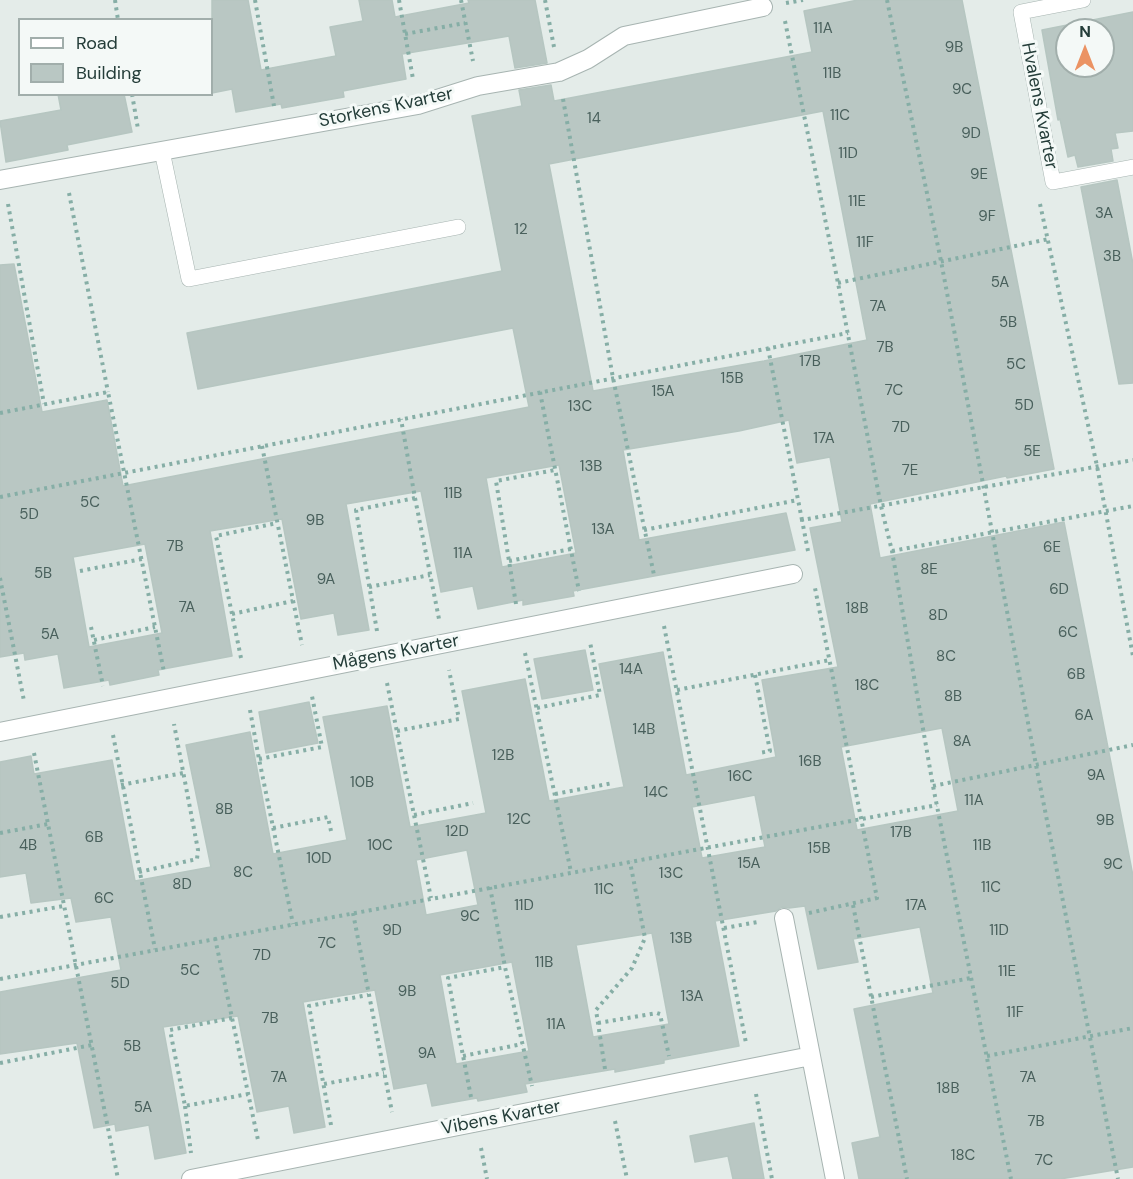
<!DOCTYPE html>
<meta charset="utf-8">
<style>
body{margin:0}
#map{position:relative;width:1133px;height:1179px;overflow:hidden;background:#e4ece9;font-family:"DM Sans",sans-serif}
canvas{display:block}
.legend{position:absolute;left:18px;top:18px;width:195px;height:78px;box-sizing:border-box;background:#f4f9f7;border:2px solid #a1aeab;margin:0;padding:8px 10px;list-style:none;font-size:18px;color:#243d39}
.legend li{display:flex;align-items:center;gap:12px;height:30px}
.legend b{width:30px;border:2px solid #a1aeab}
.north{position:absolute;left:1055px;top:18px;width:60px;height:60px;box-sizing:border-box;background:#f4f9f7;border:2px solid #a1aeab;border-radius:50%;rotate:0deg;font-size:16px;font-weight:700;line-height:24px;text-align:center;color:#243d39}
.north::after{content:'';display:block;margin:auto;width:21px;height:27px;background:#eb9363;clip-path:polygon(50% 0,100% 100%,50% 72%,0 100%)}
</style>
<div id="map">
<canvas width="1133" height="1179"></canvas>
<ul class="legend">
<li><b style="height:8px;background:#fff"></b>Road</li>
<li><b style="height:16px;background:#b9c7c3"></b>Building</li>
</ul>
<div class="north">N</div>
</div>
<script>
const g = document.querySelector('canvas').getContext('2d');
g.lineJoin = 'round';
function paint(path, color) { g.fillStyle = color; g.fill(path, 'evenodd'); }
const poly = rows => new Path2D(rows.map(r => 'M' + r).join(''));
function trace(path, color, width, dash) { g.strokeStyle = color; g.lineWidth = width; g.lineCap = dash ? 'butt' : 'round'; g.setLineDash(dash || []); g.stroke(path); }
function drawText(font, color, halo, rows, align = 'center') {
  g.font = font + ' "DM Sans",sans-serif'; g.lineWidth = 6; g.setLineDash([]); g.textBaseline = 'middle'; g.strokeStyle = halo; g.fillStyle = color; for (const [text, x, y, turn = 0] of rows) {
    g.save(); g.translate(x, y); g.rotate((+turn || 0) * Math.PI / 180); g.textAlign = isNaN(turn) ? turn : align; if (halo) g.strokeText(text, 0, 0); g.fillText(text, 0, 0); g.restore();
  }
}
const building = poly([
 [212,0,248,0,261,70,336,56,330,27,363,21,359,0,392,0,395,17,469,3,468,0,535,0,547,63,515,68,509,36,402,54,406,79,343,91,344,97,282,108,281,104,236,112,232,89,212,93,212,0],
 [858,0,962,0,1054,469,1007,478,1006,476,870,504,880,558,1064,522,1133,876,1133,1167,1060,1179,859,1179,852,1143,880,1137,854,1009,933,993,920,927,853,939,858,962,818,969,805,906,789,908,782,907,776,911,715,921,739,1046,664,1060,664,1063,615,1072,615,1069,525,1084,527,1092,478,1101,477,1098,432,1106,427,1083,394,1089,375,990,303,1002,325,1127,294,1133,289,1106,257,1112,238,1016,163,1027,186,1153,155,1159,149,1125,116,1131,115,1124,94,1128,77,1043,0,1054,0,992,121,970,111,917,76,922,71,898,31,903,26,873,0,877,0,762,31,756,34,774,112,760,135,881,211,867,186,745,250,732,273,854,347,840,323,717,387,706,410,827,486,813,462,691,525,679,549,801,624,787,599,664,663,652,686,775,776,757,762,680,838,667,810,528,842,522,830,457,797,463,789,420,739,431,623,450,639,540,786,513,795,550,573,591,574,596,523,605,523,600,478,609,473,586,441,592,421,491,346,504,369,630,338,635,334,613,301,619,282,519,210,531,232,656,158,670,159,675,110,685,109,680,64,688,58,654,25,660,24,653,0,657,0,265,14,264,42,412,107,400,123,486,529,407,513,328,198,389,187,333,502,271,472,116,522,106,519,90,551,85,554,101,812,52,804,11,858,0],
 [823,111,867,340,764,361,593,391,549,164,823,111],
 [559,465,576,553,502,567,486,478,559,465],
 [145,544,162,633,89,647,73,557,145,544],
 [942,728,958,811,857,830,841,747,942,728],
 [755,795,765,847,702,858,692,807,755,795],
 [467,850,478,905,426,915,416,860,467,850],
 [652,933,669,1024,593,1037,576,945,652,933],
 [512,962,529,1051,456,1064,440,975,512,962],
 [1133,12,1133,131,1115,133,1118,148,1111,149,1113,161,1078,167,1075,155,1068,157,1060,119,1058,120,1042,30,1133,12],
 [1067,30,1103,30,1103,66,1067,66,1067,30],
 [58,94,124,94,132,132,67,145,68,150,6,162,0,121,61,110,58,94],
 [1117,180,1133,264,1133,383,1119,384,1081,187,1117,180],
 [585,650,593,690,542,699,534,659,585,650],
 [309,702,318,743,266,753,259,712,309,702],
 [754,1123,764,1179,733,1179,728,1156,695,1162,690,1136,754,1123]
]);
const path = poly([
 [115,0,118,20],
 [255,0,274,106],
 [399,0,413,79],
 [461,0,473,61],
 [545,0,554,47],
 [887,0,941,261,1036,765,1118,1179],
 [786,3,803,0],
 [785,21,838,283,881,506,892,551,933,786,1011,1179],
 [405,34,465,23],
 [132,94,138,129],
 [563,99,613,378,654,575],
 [69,193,108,392],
 [8,204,44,404],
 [1040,204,1097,466,1133,656],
 [838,283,1049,239],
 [768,348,802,520],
 [540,392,579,591],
 [0,413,108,392,164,672],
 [262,446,302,645],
 [0,497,848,333],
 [415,498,439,619],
 [644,530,798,500],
 [808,551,802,520,1133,460],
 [892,551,1133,506],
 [509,561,571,549],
 [80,571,142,559],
 [0,578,24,701],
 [369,587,430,575],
 [516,604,496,481,555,470],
 [232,614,293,601],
 [664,626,746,1043],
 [91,627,103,686],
 [377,631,356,510,415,498,401,419],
 [94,640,155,627],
 [525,653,571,872],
 [241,658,216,536,277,523],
 [755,675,770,751,759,753],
 [387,683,431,898],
 [677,690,830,660],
 [537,708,600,695,590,642],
 [250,710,259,759,293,924],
 [397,731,459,719,449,670],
 [113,735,155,949],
 [34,753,118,1179],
 [259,759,322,747,312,696],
 [121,785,183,773],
 [933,786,1133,745],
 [555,794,613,783],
 [414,815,473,803],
 [273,828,328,817,331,831],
 [0,833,48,824],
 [139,872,197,859,198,850,174,724],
 [490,887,505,967,532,1086],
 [853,905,907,1179],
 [353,913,392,1112],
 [809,913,877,898,815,588],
 [0,917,64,906],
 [724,928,758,922],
 [215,938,258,1140],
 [0,979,937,805],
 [871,997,971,978],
 [232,1018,170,1030,185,1106,248,1094],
 [598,1023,657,1013,660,1014,669,1056],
 [463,1056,522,1044],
 [987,1056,1133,1028],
 [0,1063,92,1045],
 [605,1069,596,1010,632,968,645,938,630,862],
 [324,1084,384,1073],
 [756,1094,772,1179],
 [471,1097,448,978,505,967],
 [185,1106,191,1153],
 [615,1121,627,1179],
 [331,1125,309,1006,368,995],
 [481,1148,487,1179]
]);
const service = poly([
 [1083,0,1021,12,1053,182,1133,167],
 [162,151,189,279,458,227]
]);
const minor = poly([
 [0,180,418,105,478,86,559,72,588,59,624,36,763,7],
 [0,732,793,574],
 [784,918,835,1179],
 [191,1179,811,1056]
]);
const numberNames = [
 ["11A",823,29],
 ["9B",954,48],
 ["11B",832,74],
 ["9C",962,90],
 ["11C",840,116],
 ["14",594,119],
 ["9D",971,134],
 ["11D",848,154],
 ["9E",979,175],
 ["11E",857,202],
 ["3A",1104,214],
 ["9F",987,217],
 ["12",521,230],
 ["11F",865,243],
 ["3B",1112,257],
 ["5A",1000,283],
 ["7A",878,307],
 ["5B",1008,323],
 ["7B",885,348],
 ["17B",810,362],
 ["5C",1016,365],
 ["15B",732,379],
 ["7C",894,391],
 ["15A",663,392],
 ["5D",1024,406],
 ["13C",580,407],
 ["7D",901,428],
 ["17A",824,439],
 ["5E",1032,452],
 ["13B",591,467],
 ["7E",910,471],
 ["11B",453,494],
 ["5C",90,503],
 ["5D",29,515],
 ["9B",315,521],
 ["13A",603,530],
 ["7B",175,547],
 ["6E",1052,548],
 ["11A",463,554],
 ["8E",929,570],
 ["5B",43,574],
 ["9A",326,580],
 ["6D",1059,590],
 ["7A",187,608],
 ["18B",857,609],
 ["8D",938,616],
 ["6C",1068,633],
 ["5A",50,635],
 ["8C",946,657],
 ["14A",631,670],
 ["6B",1076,675],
 ["18C",867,686],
 ["8B",953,697],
 ["6A",1084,716],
 ["14B",644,730],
 ["8A",962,742],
 ["12B",503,756],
 ["16B",810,762],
 ["9A",1096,776],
 ["16C",740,777],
 ["10B",362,783],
 ["14C",656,793],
 ["11A",974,801],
 ["8B",224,810],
 ["12C",519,820],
 ["9B",1105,821],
 ["12D",457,832],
 ["17B",901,833],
 ["6B",94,838],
 ["4B",28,846],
 ["10C",380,846],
 ["11B",982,846],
 ["15B",819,849],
 ["10D",319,859],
 ["15A",749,864],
 ["9C",1113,865],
 ["8C",243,873],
 ["13C",671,874],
 ["8D",182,885],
 ["11C",991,888],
 ["11C",604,890],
 ["6C",104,899],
 ["11D",524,906],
 ["17A",916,906],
 ["9C",470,917],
 ["9D",392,931],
 ["11D",999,931],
 ["13B",681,939],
 ["7C",327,944],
 ["7D",262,956],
 ["11B",544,963],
 ["5C",190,971],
 ["11E",1007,972],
 ["5D",120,984],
 ["9B",407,992],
 ["13A",692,997],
 ["11F",1015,1013],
 ["7B",270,1019],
 ["11A",556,1025],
 ["5B",132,1047],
 ["9A",427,1054],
 ["7A",279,1078],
 ["7A",1028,1078],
 ["18B",948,1089],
 ["5A",143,1108],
 ["7B",1036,1122],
 ["18C",963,1156],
 ["7C",1044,1161]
];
const streetNames = [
 ["Hvalens Kvarter",1039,106,79],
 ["Storkens Kvarter",386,108,-12],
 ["Mågens Kvarter",396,653,-11],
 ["Vibens Kvarter",501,1118,-11]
];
paint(building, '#b9c7c3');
trace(building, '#b6c6c1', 1.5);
trace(service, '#a7b4b1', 16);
trace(minor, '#a7b4b1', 20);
trace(path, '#86aea6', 4, [3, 4.5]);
trace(service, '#fff', 15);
trace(minor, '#fff', 18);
drawText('15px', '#49605c', null, numberNames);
drawText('18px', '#243d39', '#f4f9f7', streetNames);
</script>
